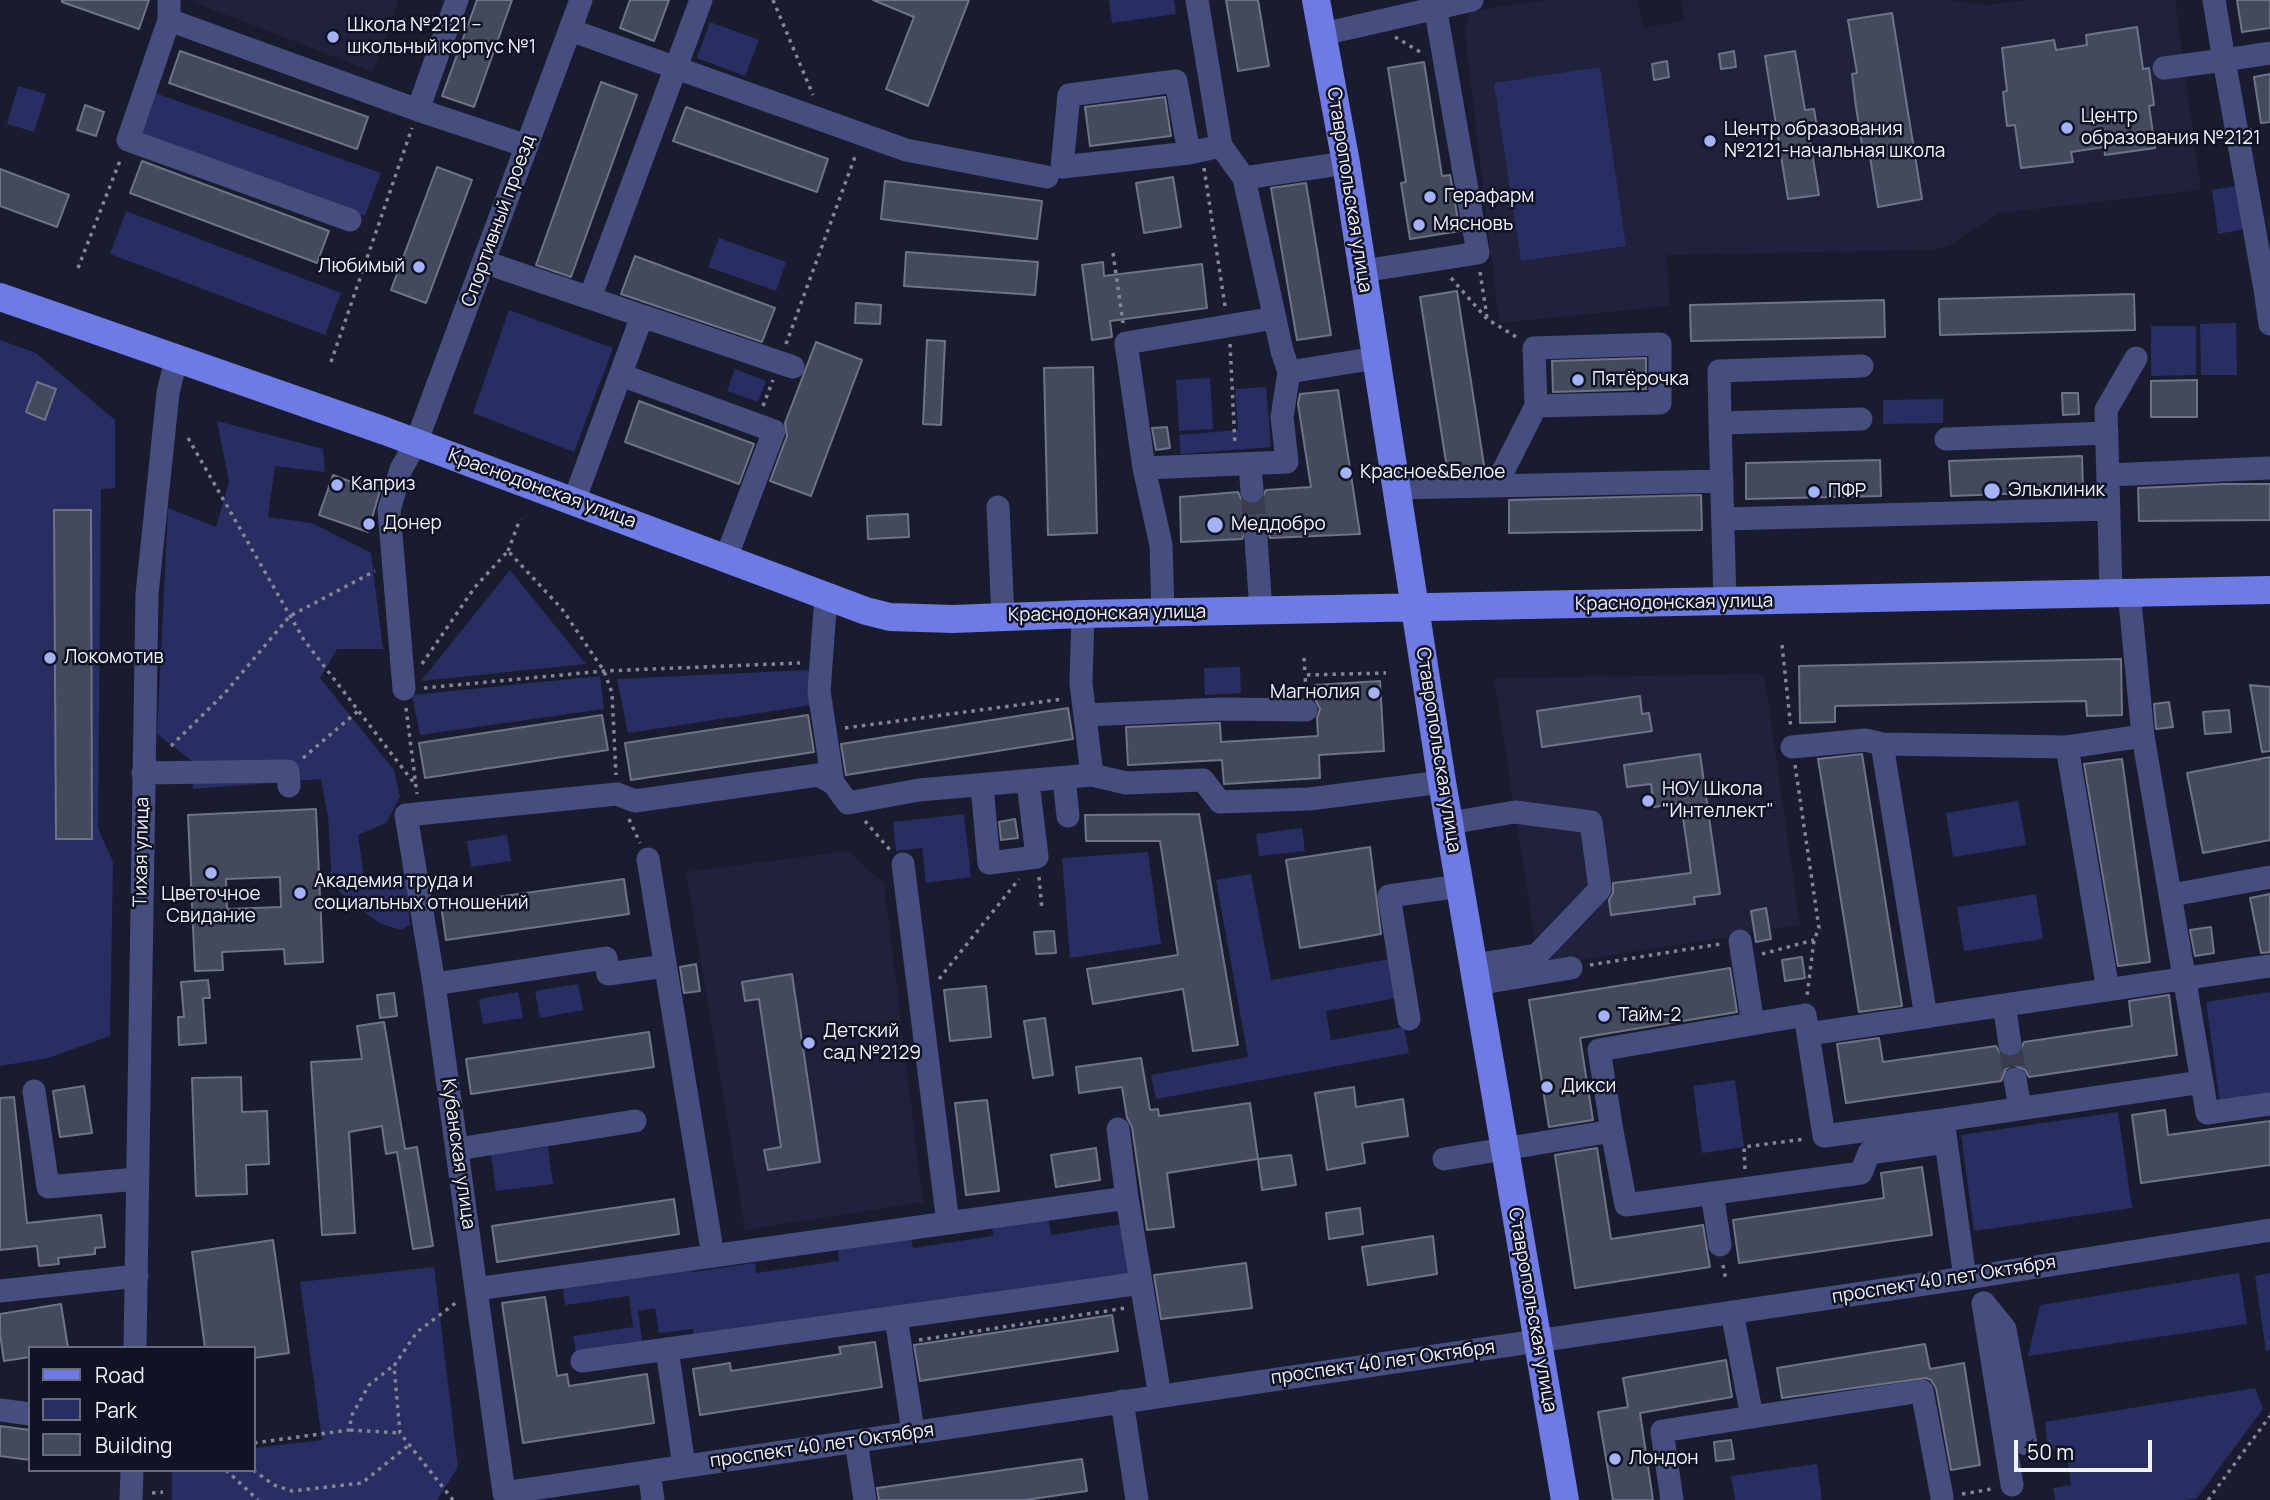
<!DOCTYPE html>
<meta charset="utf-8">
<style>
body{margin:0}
#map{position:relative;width:2270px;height:1500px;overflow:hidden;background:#191c2e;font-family:Manrope,sans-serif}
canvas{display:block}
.legend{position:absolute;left:28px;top:1346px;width:228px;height:126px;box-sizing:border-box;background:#101324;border:2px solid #696c7b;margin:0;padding:9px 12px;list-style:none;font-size:21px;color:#eff2fe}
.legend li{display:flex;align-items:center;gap:14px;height:35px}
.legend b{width:35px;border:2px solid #696c7b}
.scale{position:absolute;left:2014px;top:1440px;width:138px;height:32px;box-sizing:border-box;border:4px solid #eff2fe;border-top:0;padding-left:9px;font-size:21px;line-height:24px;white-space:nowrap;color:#eff2fe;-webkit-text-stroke:5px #101324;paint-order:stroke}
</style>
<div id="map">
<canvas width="2270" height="1500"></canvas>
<ul class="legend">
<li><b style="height:9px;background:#6f7be4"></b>Road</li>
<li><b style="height:19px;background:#282d62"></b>Park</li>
<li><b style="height:19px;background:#45495d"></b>Building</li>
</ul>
<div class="scale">50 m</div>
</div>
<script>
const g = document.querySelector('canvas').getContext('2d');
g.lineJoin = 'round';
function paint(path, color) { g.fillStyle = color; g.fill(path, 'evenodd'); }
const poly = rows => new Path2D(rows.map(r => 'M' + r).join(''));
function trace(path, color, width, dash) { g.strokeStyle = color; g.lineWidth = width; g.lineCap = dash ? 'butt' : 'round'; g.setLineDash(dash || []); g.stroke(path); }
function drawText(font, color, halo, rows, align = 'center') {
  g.font = font + ' Manrope,sans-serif'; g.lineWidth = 5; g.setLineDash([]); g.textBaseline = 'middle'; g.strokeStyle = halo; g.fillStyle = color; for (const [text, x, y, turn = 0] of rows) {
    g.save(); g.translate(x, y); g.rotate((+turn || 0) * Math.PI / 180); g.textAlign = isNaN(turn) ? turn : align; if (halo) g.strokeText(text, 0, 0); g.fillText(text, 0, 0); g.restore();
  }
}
const built = poly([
 [188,0,399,0,373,72],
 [1546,0,1637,0,1644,27,1684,21,1681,0,1949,0,1985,5,2032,0,2175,0,2201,190,2000,213,1948,246,1932,250,1667,255,1670,306,1499,323,1465,35,1467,19,1473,11],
 [1764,674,1800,925,1539,967,1494,678],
 [848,851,884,883,923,1202,745,1230,686,872]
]);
const green = poly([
 [1109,0,1174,0,1176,14,1112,23],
 [710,22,759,40,745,76,697,58],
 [1600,67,1626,246,1521,261,1494,83],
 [18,86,46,94,34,132,7,124],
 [155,93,381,173,365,216,140,136],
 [2239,186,2245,229,2218,234,2212,190],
 [126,211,341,293,325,335,110,254],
 [719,238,786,262,776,291,708,267],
 [509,310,613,348,574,452,473,413],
 [2236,323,2237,375,2201,375,2200,324],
 [2151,326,2196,326,2196,375,2151,376],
 [0,340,36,353,115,420,115,488,101,489,98,828,113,862,110,1036,48,1058,0,1066],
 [735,369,766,381,758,402,727,391],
 [1210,378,1213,429,1179,431,1176,380],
 [1266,387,1271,447,1181,454,1179,435,1238,430,1235,389],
 [1943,399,1943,423,1883,424,1883,400],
 [217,421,323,449,325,472,275,466,268,517,312,523,371,553,383,649,337,649,320,678,394,770,400,797,386,823,358,835,364,877,406,881,410,925,401,930,381,924,347,900,332,883,328,817,321,779,193,789,192,761,157,734,168,508,216,527,229,482],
 [510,570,586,664,421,681],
 [1240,667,1241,693,1205,695,1204,668],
 [809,670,812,705,628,733,617,679],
 [600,676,604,709,420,735,412,695],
 [2018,801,2026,845,1953,857,1946,813],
 [964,814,971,877,926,883,922,848,896,851,893,822],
 [1302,828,1305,851,1259,856,1256,834],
 [507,835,511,861,471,867,467,841],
 [1148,852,1161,944,1070,958,1062,858],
 [1251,874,1271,980,1390,959,1397,998,1326,1011,1331,1040,1404,1027,1409,1053,1156,1099,1151,1075,1248,1057,1216,880],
 [2036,894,2043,939,1964,951,1957,907],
 [578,984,583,1010,540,1018,535,991],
 [518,992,523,1018,483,1024,479,999],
 [2270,992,2270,1097,2220,1104,2206,1002],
 [1735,1080,1744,1147,1702,1153,1693,1086],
 [2118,1112,2132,1208,1974,1231,1961,1135],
 [548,1147,553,1184,496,1191,491,1154],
 [1048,1216,1051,1235,1123,1224,1131,1279,696,1341,693,1329,659,1333,655,1308,638,1311,643,1347,577,1357,573,1336,633,1327,629,1296,565,1305,562,1283,691,1264,692,1272,755,1263,756,1273,839,1261,837,1244,910,1234,913,1248,993,1236,992,1224],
 [434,1267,458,1467,437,1500,172,1500,172,1470,254,1470,254,1448,322,1440,300,1282],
 [2239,1273,2247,1324,2028,1356,2040,1305],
 [2270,1273,2270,1350,2266,1351,2255,1276],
 [2255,1388,2263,1409,2197,1498,2185,1500,2055,1500,2053,1488,2071,1485,2066,1448,2048,1451,2045,1422],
 [1817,1464,1822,1500,1735,1500,1731,1476]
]);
const building = poly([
 [62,0,149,0,139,29,62,2,62,0],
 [477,0,512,0,474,107,442,96,477,0],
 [630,0,669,0,654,41,620,28,630,0],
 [873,0,969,0,928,106,886,89,914,17,873,0],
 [1226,0,1258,0,1269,66,1238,71,1226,0],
 [2237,0,2270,0,2270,28,2242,32,2237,0],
 [1892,13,1922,199,1878,207,1869,150,1863,151,1856,107,1852,74,1857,73,1848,20,1892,13],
 [2137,27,2143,69,2149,68,2154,105,2149,106,2155,148,2105,155,2104,147,2071,152,2073,162,2021,168,2015,125,2007,126,2003,92,2007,91,2002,48,2054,40,2056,50,2087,45,2086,35,2137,27],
 [180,51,368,117,357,149,169,83,180,51],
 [1734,51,1736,67,1721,69,1719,54,1734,51],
 [1795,51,1805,110,1814,109,1817,127,1808,128,1819,195,1788,199,1765,56,1795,51],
 [1667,61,1669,77,1654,80,1652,64,1667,61],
 [1424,62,1442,176,1450,175,1460,231,1410,239,1401,183,1406,182,1388,68,1424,62],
 [2270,74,2270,122,2261,123,2254,77,2270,74],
 [601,82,637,95,571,277,536,265,601,82],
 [1165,97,1171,136,1090,146,1085,107,1165,97],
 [85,105,104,112,96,136,77,130,85,105],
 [686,107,828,159,817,192,673,141,686,107],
 [142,161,329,231,317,263,130,193,142,161],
 [437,167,472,180,426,303,391,290,437,167],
 [0,169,69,195,57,227,0,206,0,169],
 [1173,177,1181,227,1144,233,1136,183,1173,177],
 [885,181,1042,201,1037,239,881,219,885,181],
 [1306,183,1331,335,1297,340,1271,188,1306,183],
 [906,252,1038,262,1035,295,904,286,906,252],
 [635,256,775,308,762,342,621,294,635,256],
 [1103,262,1104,276,1202,264,1207,308,1110,321,1112,337,1092,340,1082,265,1103,262],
 [1457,291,1485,472,1447,473,1446,462,1420,297,1457,291],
 [2134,294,2135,330,1940,335,1939,299,2134,294],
 [1884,300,1885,337,1691,341,1690,305,1884,300],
 [856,303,881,305,880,324,855,323,856,303],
 [927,340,945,341,941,425,923,424,927,340],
 [816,342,862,360,811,496,770,481,787,436,785,423,816,342],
 [1646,358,1646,389,1553,392,1552,361,1646,358],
 [1093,367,1097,533,1048,535,1044,368,1093,367],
 [2197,380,2197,417,2151,417,2151,381,2197,380],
 [37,382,56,389,45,420,26,412,37,382],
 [1338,390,1360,534,1270,538,1267,530,1256,524,1248,527,1242,539,1181,542,1180,497,1238,492,1241,499,1252,505,1260,502,1266,490,1311,487,1298,404,1300,394,1338,390],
 [2062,393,2078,393,2079,414,2063,415,2062,393],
 [639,401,754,444,739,484,625,442,639,401],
 [1167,427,1170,448,1156,450,1152,428,1167,427],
 [2082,456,2083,491,1951,496,1949,461,2082,456],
 [1880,460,1881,496,1746,499,1746,463,1880,460],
 [333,475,357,484,359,479,381,487,368,532,319,515,333,475],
 [2224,484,2270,484,2270,520,2139,521,2138,488,2224,484],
 [1701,495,1702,530,1509,533,1509,500,1701,495],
 [54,510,91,510,92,839,56,839,54,510],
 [908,514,909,537,868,539,867,516,908,514],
 [2121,659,2122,715,2087,716,2086,701,1835,706,1835,722,1800,723,1799,666,2121,659],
 [1380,681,1384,751,1319,755,1320,778,1224,784,1222,760,1128,765,1126,727,1220,723,1221,742,1318,736,1317,718,1320,709,1316,701,1315,685,1380,681],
 [2250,685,2270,687,2270,751,2262,752,2250,685],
 [1640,696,1642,714,1649,713,1652,731,1542,747,1537,711,1640,696],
 [2169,702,2173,727,2156,729,2154,704,2169,702],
 [1068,708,1073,739,846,775,841,744,1068,708],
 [2229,710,2231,732,2205,734,2203,712,2229,710],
 [602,715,608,750,425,778,419,743,602,715],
 [808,715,814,752,631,780,625,743,808,715],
 [1700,754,1720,894,1694,897,1695,904,1611,915,1609,900,1613,893,1613,883,1691,873,1681,803,1654,807,1651,784,1627,787,1624,765,1700,754],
 [1862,754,1902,1006,1859,1012,1818,759,1862,754],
 [2270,757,2270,840,2203,853,2187,773,2270,757],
 [2122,759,2150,962,2118,966,2084,764,2122,759],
 [316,809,323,962,285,964,284,949,222,952,223,970,195,971,188,815,316,809],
 [280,877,281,907,227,909,226,879,280,877],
 [1199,814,1238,1045,1193,1051,1183,989,1093,1004,1087,969,1178,955,1160,841,1086,841,1085,815,1199,814],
 [1015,819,1018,838,1001,840,999,822,1015,819],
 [1370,847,1381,934,1300,948,1286,860,1370,847],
 [624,879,629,914,446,940,441,905,624,879],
 [2270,894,2270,952,2261,953,2250,898,2270,894],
 [1766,908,1771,939,1756,942,1751,911,1766,908],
 [2211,927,2214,953,2195,956,2190,930,2211,927],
 [1054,931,1056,953,1036,954,1034,932,1054,931],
 [1802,957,1805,978,1785,981,1782,960,1802,957],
 [696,964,700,991,684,993,680,967,696,964],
 [1730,968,1737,1012,1580,1038,1593,1120,1549,1127,1529,1000,1730,968],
 [792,974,820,1162,768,1170,764,1150,781,1147,759,999,745,1001,742,982,792,974],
 [208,980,210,998,203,998,206,1043,179,1045,178,1017,184,1017,181,982,208,980],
 [986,986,991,1037,950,1041,944,990,986,986],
 [394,993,397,1016,380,1018,377,995,394,993],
 [2169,995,2177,1055,2029,1077,2025,1070,2013,1065,2006,1069,2001,1081,1846,1103,1837,1044,1879,1038,1883,1062,1996,1046,2000,1053,2011,1058,2019,1054,2024,1042,2132,1026,2129,1001,2169,995],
 [1045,1018,1053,1075,1033,1078,1024,1021,1045,1018],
 [384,1022,405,1149,417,1147,433,1246,413,1249,397,1152,386,1154,382,1126,349,1132,355,1233,322,1235,311,1062,362,1059,357,1026,384,1022],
 [649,1032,654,1067,471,1094,466,1059,649,1032],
 [1141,1058,1150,1110,1158,1109,1159,1116,1250,1103,1258,1159,1167,1173,1174,1227,1147,1230,1132,1127,1127,1118,1122,1087,1079,1093,1076,1067,1141,1058],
 [241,1077,242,1112,267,1111,269,1164,246,1165,247,1194,196,1196,192,1078,241,1077],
 [84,1086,92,1133,60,1137,53,1091,84,1086],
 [1354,1087,1356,1107,1403,1099,1408,1136,1362,1143,1365,1163,1327,1170,1315,1093,1354,1087],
 [14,1097,27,1223,101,1215,105,1247,95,1248,95,1254,58,1258,59,1264,39,1266,37,1246,0,1250,0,1098,14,1097],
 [987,1100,999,1191,966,1195,955,1103,987,1100],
 [2165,1110,2168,1135,2270,1121,2270,1165,2141,1183,2132,1115,2165,1110],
 [1096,1148,1100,1180,1056,1187,1051,1155,1096,1148],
 [1597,1148,1611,1239,1703,1225,1710,1267,1575,1288,1555,1155,1597,1148],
 [1291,1155,1296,1185,1262,1190,1258,1159,1291,1155],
 [1922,1167,1932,1235,1739,1263,1733,1220,1884,1198,1881,1173,1922,1167],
 [674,1199,679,1234,497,1262,492,1226,674,1199],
 [1360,1208,1363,1234,1329,1239,1326,1213,1360,1208],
 [1433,1236,1437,1274,1368,1285,1362,1247,1433,1236],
 [273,1240,289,1353,254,1358,254,1348,205,1348,192,1252,273,1240],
 [1246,1263,1252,1308,1161,1319,1154,1275,1246,1263],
 [545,1297,557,1376,567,1374,569,1386,647,1374,654,1423,523,1443,502,1303,545,1297],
 [61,1304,68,1348,30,1348,30,1357,4,1361,0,1334,0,1314,61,1304],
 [1112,1315,1118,1351,920,1381,914,1345,1112,1315],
 [875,1342,882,1387,700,1415,693,1369,730,1363,731,1371,841,1354,839,1347,875,1342],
 [1925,1344,1930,1369,1964,1363,1980,1465,1951,1470,1936,1388,1931,1380,1926,1378,1782,1398,1777,1368,1925,1344],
 [1726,1360,1732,1397,1640,1413,1653,1500,1613,1500,1598,1412,1628,1407,1623,1378,1726,1360],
 [0,1426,30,1430,30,1460,0,1456,0,1426],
 [1731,1440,1734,1459,1716,1461,1714,1442,1731,1440],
 [1082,1459,1087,1491,1025,1500,879,1500,877,1488,1082,1459]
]);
const minorTunnel = poly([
 [1252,491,1256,538],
 [2010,1044,2015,1079]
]);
const path = poly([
 [773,0,813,95],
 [1395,37,1422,53],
 [1204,168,1225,306],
 [1113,253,1123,323],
 [78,268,121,158],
 [1480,272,1487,317],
 [1451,278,1487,319,1518,338],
 [786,344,856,154],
 [1230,344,1235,445],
 [331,362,412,128],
 [763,406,773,380],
 [188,438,304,640,414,783],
 [508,551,520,519],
 [1782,645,1791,729],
 [1304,658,1305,675],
 [422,664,475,587,508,551,562,609,604,671,612,693,616,775],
 [424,688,604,671,800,663],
 [1306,690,1305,675,1386,673],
 [406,708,417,794],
 [845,728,1063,699],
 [171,746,224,694,290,616,375,571],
 [303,758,358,711],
 [1795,765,1819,928,1814,940,1807,996],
 [629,819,640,843],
 [865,821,890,850],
 [1039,877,1042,910],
 [1762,954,1814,940],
 [1590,965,1720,944],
 [939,979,1019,879],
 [1745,1169,1744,1147,1805,1139],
 [1723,1265,1726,1281],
 [919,1340,1126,1308],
 [350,1430,400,1433],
 [254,1443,349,1430,352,1415,369,1385,393,1366],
 [226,1470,258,1500],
 [253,1470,274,1485,292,1491,362,1483,409,1445],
 [152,1493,163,1492],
 [1962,1494,1992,1489],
 [453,1500,400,1433,394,1366,417,1332,457,1302],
 [2208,1500,2270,1416]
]);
const minor = poly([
 [169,0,169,20,418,110],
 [457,0,418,110,527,146],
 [1197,0,1221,146,1244,178,1346,163],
 [2214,0,2224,60,2270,53],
 [169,20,128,140,350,220],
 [570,30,906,150,1047,177],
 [1323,34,1472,0],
 [2164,68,2224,60,2265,289],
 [1189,153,1176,81,1069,95,1062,167,1189,153,1221,146],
 [484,262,590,298],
 [1363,271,1478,253,1434,0],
 [2270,288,2265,289,2270,324],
 [642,316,793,367],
 [1289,372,1376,358],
 [621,375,774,431,726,558],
 [1720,423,1719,371,1862,366],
 [1946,439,2107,433],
 [1250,464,1252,491],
 [1144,468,1126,343,1275,318],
 [2108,475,2270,468],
 [1496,485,1536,406,1660,403,1660,344,1534,348,1536,406],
 [1396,488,1722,481],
 [574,501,642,316,590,298,701,0],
 [998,507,1003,617],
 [1723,519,2109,509],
 [1256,538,1261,611],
 [2111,591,2106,410,2136,358],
 [826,596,819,691,833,783],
 [1725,601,1720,423,1861,419],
 [1163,613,1161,545,1144,468,1287,462,1282,417,1289,372,1282,351,1244,178],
 [404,689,389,510,401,469,416,443,581,0],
 [1085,715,1222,709,1306,710],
 [1882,744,1926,1017],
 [1792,747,1865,740,1882,744,2067,747,2143,736],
 [2067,747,2108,990],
 [143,773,288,771,289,786],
 [1092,775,1126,783,1203,780,1220,802,1309,799,1442,782],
 [1064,778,1068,816],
 [982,786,989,863,1037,857,1028,782],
 [1449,823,1515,812,1591,822,1600,889,1537,955,1474,965],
 [648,859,713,1256],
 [903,864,948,1223],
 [2172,895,2270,877],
 [1740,941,1753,1024],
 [434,984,606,958,608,974,665,966],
 [1477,984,1571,968],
 [2004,1005,2010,1044],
 [1409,1019,1389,896,1460,886],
 [1808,1034,1824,1136,1943,1120],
 [2015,1079,2020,1108],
 [2202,1082,2207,1113,2270,1104],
 [34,1091,48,1187,137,1179],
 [1118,1129,1127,1198,1160,1396],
 [1612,1131,1626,1205,1861,1173,1869,1153,1946,1142],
 [457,1149,635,1121],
 [1444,1159,1612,1131,1599,1050,1805,1015,1808,1034,2270,966],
 [1712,1193,1720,1245],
 [1965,1278,1943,1120,2202,1082,2143,736,2129,591],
 [476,1289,1127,1198],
 [0,1291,137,1276],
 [1983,1303,2012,1485],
 [1984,1303,2005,1329,2026,1444],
 [1732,1312,1752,1417,1922,1391,1942,1497],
 [896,1317,913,1432],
 [135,1348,147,594,168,393,176,359],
 [667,1349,684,1466],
 [582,1361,1141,1283],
 [1122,1401,1137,1500],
 [0,1410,30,1414],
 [856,1441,865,1500],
 [649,1472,653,1500],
 [504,1493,1979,1276,2270,1230],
 [504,1493,434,984,406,815,617,794,635,801,818,775,833,783,848,803,919,790,1092,775,1081,683,1083,614],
 [131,1500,132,1470],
 [1672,1500,1662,1431,1752,1417]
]);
const major = poly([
 [1316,0,1346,163,1442,782,1565,1500],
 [0,297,385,431,866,611,890,617,953,619,1083,614,2270,590]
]);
const markers = [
 [333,37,7,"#a4b2fc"],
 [2067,128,7,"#a4b2fc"],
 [1710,141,7,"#a4b2fc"],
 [1430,197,7,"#a4b2fc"],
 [1419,225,7,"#a4b2fc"],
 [419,267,7,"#a4b2fc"],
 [1578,380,7,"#a4b2fc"],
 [1346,473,7,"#a4b2fc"],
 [337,485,7,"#a4b2fc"],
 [1992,491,9,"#a4b2fc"],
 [1814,492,7,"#a4b2fc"],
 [369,524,7,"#a4b2fc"],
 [1215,525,9,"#a4b2fc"],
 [50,658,7,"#a4b2fc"],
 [1374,693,7,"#a4b2fc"],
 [1648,801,7,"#a4b2fc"],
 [211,873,7,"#a4b2fc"],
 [300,893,7,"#a4b2fc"],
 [1604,1016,7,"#a4b2fc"],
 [809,1043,7,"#a4b2fc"],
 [1547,1087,7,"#a4b2fc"],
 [1615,1459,7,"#a4b2fc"]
];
const poiNames = [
 ["Школа №2121 –",347,26],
 ["школьный корпус №1",347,48],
 ["Центр",2081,117],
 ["образования №2121",2081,139],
 ["Центр образования",1724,130],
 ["№2121-начальная школа",1724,152],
 ["Герафарм",1444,197],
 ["Мясновъ",1433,225],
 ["Любимый",405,267,"right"],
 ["Пятёрочка",1592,380],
 ["Красное&Белое",1360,473],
 ["Каприз",351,485],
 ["Эльклиник",2008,491],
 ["ПФР",1828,492],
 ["Донер",383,524],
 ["Меддобро",1231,525],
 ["Локомотив",64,658],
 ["Магнолия",1360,693,"right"],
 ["НОУ Школа",1662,790],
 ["\"Интеллект\"",1662,812],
 ["Академия труда и",314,882],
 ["социальных отношений",314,904],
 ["Цветочное",211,895,"center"],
 ["Свидание",211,917,"center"],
 ["Тайм-2",1618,1016],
 ["Детский",823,1032],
 ["сад №2129",823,1054],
 ["Дикси",1561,1087],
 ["Лондон",1629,1459]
];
const streetNames = [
 ["Ставропольская улица",1349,190,81],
 ["Спортивный проезд",499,221,-70],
 ["Краснодонская улица",542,489,20],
 ["Краснодонская улица",1674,603,-1],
 ["Краснодонская улица",1107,614,-1],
 ["Ставропольская улица",1438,750,81],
 ["Тихая улица",142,852,-89],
 ["Кубанская улица",458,1154,82],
 ["проспект 40 лет Октября",1944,1280,-9],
 ["Ставропольская улица",1532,1310,80],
 ["проспект 40 лет Октября",1383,1363,-8],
 ["проспект 40 лет Октября",822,1446,-8]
];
paint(built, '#1f223a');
paint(green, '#282d62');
paint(building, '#45495d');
trace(building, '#6f7389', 2);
trace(minorTunnel, '#393c4d', 23, [23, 11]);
trace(path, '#838695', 3.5, [3.5, 5]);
trace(minor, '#464e80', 23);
trace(major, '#6f7be4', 28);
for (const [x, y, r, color] of markers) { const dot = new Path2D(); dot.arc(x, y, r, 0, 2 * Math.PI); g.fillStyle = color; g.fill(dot); trace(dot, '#101324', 2.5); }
drawText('19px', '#eff2fe', '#101324', poiNames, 'left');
drawText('19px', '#eff2fe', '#101324', streetNames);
</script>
